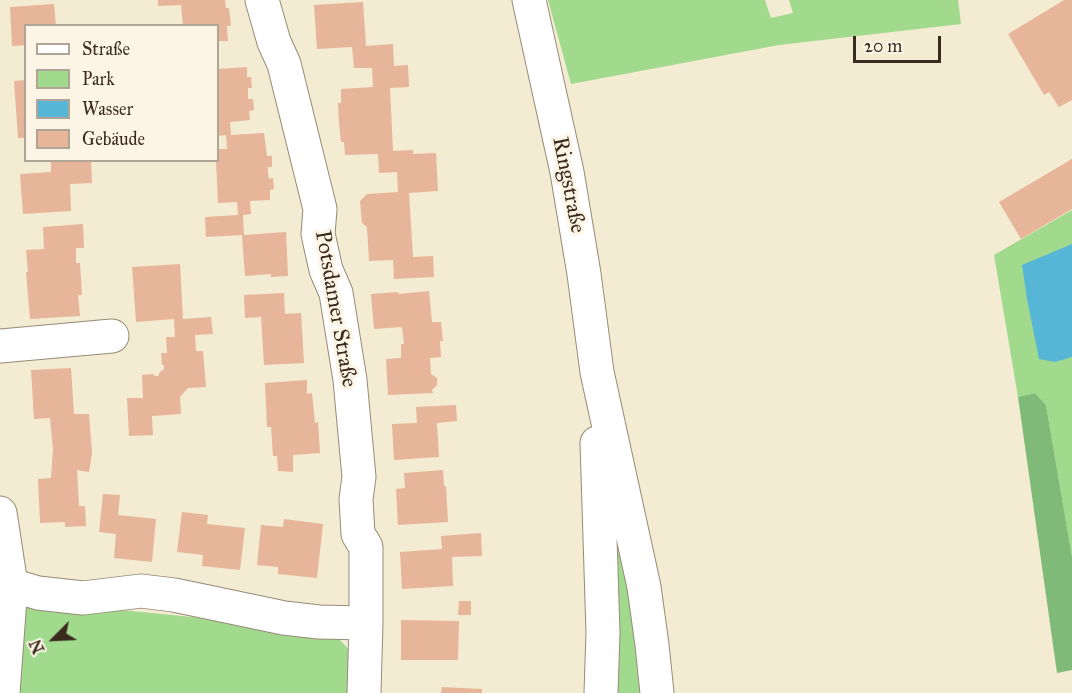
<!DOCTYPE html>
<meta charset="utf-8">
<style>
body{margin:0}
#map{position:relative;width:1072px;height:693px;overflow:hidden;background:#f3ebd2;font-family:"IM FELL Great Primer",serif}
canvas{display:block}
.legend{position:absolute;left:24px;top:24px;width:195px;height:138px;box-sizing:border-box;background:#fcf5e5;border:2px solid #afa495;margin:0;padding:8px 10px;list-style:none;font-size:18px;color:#3b2a1e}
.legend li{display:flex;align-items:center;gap:12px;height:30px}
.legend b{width:30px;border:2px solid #afa495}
.north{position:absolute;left:24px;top:609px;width:60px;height:60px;-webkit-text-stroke:4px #fcf5e5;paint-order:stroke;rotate:246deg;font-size:16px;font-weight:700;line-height:24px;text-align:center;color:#3b2a1e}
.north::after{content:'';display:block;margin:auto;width:21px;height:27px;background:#3b2a1e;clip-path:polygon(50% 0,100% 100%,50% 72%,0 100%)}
.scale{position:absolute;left:853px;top:36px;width:88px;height:27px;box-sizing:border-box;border:3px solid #3b2a1e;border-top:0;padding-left:8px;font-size:18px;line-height:21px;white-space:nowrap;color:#3b2a1e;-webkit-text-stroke:4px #fcf5e5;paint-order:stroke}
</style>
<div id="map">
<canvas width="1072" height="693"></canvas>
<ul class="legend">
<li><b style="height:8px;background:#fff"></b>Straße</li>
<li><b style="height:16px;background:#a1da8d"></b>Park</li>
<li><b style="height:16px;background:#57b5d6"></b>Wasser</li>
<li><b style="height:16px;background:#e7b599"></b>Gebäude</li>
</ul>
<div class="north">N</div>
<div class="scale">20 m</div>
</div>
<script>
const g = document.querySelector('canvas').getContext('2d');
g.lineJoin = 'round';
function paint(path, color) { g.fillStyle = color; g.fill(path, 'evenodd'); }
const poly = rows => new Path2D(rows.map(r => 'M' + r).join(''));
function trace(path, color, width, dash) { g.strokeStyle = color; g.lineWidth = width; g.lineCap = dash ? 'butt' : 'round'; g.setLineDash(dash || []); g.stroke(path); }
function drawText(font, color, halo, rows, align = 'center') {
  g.font = font + ' "IM FELL Great Primer",serif'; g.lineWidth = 6; g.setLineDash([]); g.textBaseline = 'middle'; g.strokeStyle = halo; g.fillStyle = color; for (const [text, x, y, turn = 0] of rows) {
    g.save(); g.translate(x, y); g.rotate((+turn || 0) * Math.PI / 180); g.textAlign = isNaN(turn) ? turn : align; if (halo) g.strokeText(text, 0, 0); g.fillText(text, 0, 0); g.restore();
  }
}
const green = poly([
 [548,0,765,0,771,18,793,13,789,0,958,0,961,24,779,45,571,84],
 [1072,210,1072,557,1046,405,1035,393,1018,397,994,255],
 [620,552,624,553,646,693,612,693,614,555],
 [32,601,332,631,350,651,350,693,11,693,18,612]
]);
const forest = poly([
 [1035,393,1046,405,1072,557,1072,670,1057,673,1018,397]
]);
const water = poly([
 [1072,244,1072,357,1055,362,1039,359,1027,299,1022,265]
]);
const building = poly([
 [158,0,225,0,226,8,229,8,231,26,227,26,228,41,218,41,218,26,183,26,181,5,158,6],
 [1064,0,1072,0,1072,100,1059,107,1049,92,1044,95,1008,34],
 [363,2,366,46,393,44,394,66,408,65,409,87,390,88,393,151,413,150,413,154,436,153,438,191,409,193,413,257,433,256,434,277,394,279,393,260,369,261,367,227,362,223,360,201,367,194,398,192,397,172,379,173,378,154,345,155,344,142,341,142,339,123,338,103,341,103,341,89,373,87,372,68,354,68,352,47,317,49,314,5],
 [54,4,56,26,26,26,26,45,12,46,10,7],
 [247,67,247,77,251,77,252,88,248,88,248,99,253,99,254,110,249,111,250,120,230,122,231,135,264,133,267,156,272,156,272,167,268,167,268,173,269,179,273,178,274,189,270,190,270,200,250,201,251,214,243,215,244,235,286,232,288,276,271,277,271,274,245,276,242,235,206,237,205,217,238,215,237,202,218,203,216,160,218,160,218,149,227,149,226,135,218,136,218,69],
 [26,80,26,138,18,138,14,81],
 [1072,159,1072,209,1021,239,999,202],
 [51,160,91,160,92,183,70,184,71,211,23,214,20,174,51,172],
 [83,224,84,248,76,248,76,263,80,263,82,295,78,295,80,316,30,319,26,272,28,272,26,250,44,249,43,227],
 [180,264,183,319,211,317,213,334,195,335,196,351,203,351,206,387,188,388,180,397,181,414,152,416,153,435,129,436,127,398,143,398,142,375,154,374,154,376,158,376,160,372,164,369,164,365,162,365,161,353,167,353,166,337,175,337,174,319,136,322,132,267],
 [429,291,432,322,441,322,443,341,440,341,441,357,430,358,431,374,437,378,437,385,432,390,433,393,388,395,386,359,401,358,401,344,404,344,402,327,374,329,371,294,398,292,398,294],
 [284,293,285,314,301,313,304,363,264,365,261,317,245,318,244,295],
 [71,368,74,414,89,414,92,453,89,472,77,470,79,506,85,506,86,526,65,527,65,522,40,523,38,479,51,478,53,449,50,418,34,419,31,370],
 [307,380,307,394,312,393,315,423,318,422,320,453,293,455,293,472,278,471,277,456,273,456,271,427,267,427,265,383],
 [456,405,457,421,437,423,439,457,394,460,392,424,417,423,416,407],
 [443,470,444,486,446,486,448,522,398,525,396,489,405,488,404,473],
 [103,494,120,495,118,515,156,519,152,562,114,558,116,534,99,532],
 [182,512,208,515,207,524,245,528,240,570,202,566,203,555,177,552],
 [284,519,323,524,317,578,278,574,278,567,257,565,261,525,283,527],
 [481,533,482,556,452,557,453,586,402,589,400,552,442,549,441,536],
 [459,601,471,601,471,615,458,615],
 [401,620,459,621,458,660,401,660],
 [442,687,482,689,482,693,441,693]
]);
const street = poly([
 [262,0,274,42,284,64,320,209,318,234,326,270,336,293,350,380,359,477,356,499,358,534,366,547,366,623,364,693],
 [0,346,112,336],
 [0,513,11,585,3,693],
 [11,585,38,593,83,598,141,591,174,595,284,618,319,622,366,623]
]);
const secondary = poly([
 [529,0,567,172,584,274,597,372,644,587,652,645,657,693],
 [597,443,603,633,601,693]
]);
const streetNames = [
 ["Ringstraße",568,185,79],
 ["Potsdamer Straße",335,309,80]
];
paint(green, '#a1da8d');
paint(forest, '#80ba78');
paint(water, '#57b5d6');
paint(building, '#e7b599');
trace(street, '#978a78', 35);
trace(secondary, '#978a78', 35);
trace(street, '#fff', 33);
trace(secondary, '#fff', 33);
drawText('22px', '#3b2a1e', '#fcf5e5', streetNames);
</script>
